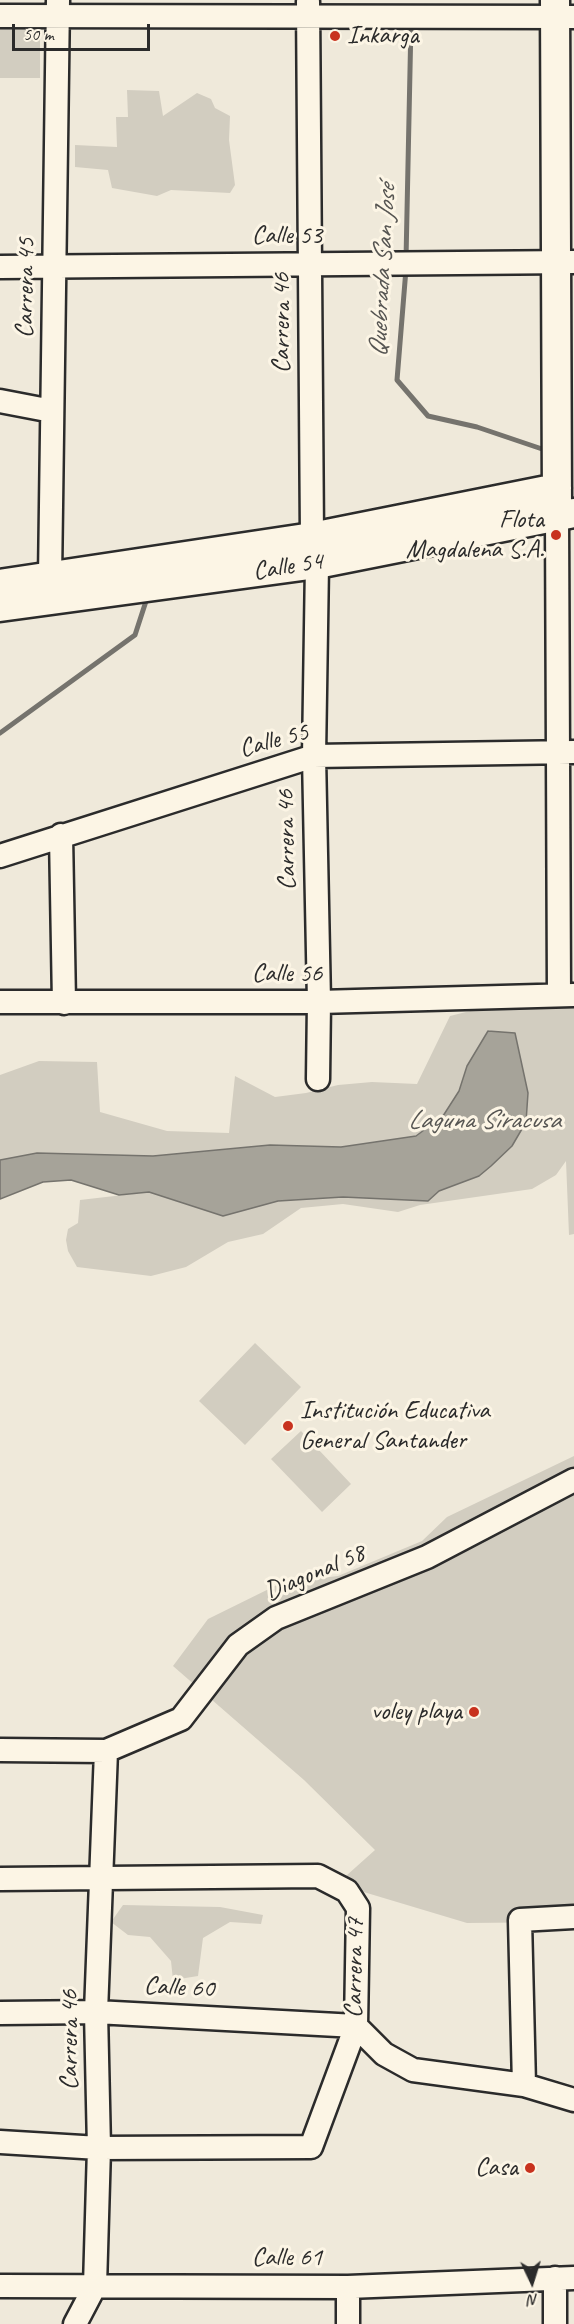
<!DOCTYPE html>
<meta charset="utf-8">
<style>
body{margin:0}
#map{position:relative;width:574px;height:2324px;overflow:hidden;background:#efe9da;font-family:Caveat,sans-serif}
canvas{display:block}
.north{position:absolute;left:502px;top:2252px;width:60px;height:60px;-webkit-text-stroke:4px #fcf5e5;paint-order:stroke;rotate:176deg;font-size:16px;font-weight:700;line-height:24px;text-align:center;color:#2b2b2b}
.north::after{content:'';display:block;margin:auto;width:21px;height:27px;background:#2b2b2b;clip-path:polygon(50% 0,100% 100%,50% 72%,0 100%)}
.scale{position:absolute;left:12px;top:24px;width:138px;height:27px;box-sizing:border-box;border:3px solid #2b2b2b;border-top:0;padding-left:8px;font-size:18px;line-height:21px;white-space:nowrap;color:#2b2b2b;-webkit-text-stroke:4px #fcf5e5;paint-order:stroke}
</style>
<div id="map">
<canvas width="574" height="2324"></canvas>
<div class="north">N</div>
<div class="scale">50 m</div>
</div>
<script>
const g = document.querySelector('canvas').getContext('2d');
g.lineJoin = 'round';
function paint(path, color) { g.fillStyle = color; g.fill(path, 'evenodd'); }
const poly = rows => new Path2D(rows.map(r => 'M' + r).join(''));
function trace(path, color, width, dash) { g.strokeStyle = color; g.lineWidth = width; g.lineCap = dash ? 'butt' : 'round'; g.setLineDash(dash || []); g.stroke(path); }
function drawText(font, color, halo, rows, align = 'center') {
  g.font = font + ' Caveat,sans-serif'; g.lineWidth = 6; g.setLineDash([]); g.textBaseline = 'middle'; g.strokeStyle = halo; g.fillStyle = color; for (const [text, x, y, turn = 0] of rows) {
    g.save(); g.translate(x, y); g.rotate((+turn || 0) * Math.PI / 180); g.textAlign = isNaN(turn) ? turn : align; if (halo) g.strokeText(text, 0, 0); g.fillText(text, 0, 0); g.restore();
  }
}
const green = poly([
 [0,23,40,24,40,78,0,78],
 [127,90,159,91,163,116,197,93,211,99,215,108,230,116,229,140,235,185,230,193,171,190,157,196,112,188,108,170,75,167,75,145,117,147,116,117,128,117],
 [574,1001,574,1234,569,1235,566,1161,556,1175,532,1189,420,1205,398,1212,343,1204,301,1208,263,1234,228,1242,186,1267,151,1276,77,1267,68,1251,66,1240,68,1229,78,1223,80,1200,149,1192,223,1216,278,1201,343,1197,428,1201,439,1191,479,1176,512,1146,467,1066,459,1091,443,1116,416,1136,341,1147,270,1145,153,1156,37,1153,0,1160,0,1075,39,1061,97,1062,100,1112,167,1131,229,1133,235,1076,275,1097,306,1093,338,1085,372,1082,417,1084,450,1016,478,1009],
 [255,1343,301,1387,245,1445,199,1401],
 [301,1431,351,1484,322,1512,271,1459],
 [574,1456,574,1922,467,1923,337,1884,375,1850,304,1780,173,1666,208,1619,281,1583,338,1576,422,1541,447,1517],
 [123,1905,220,1907,263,1915,261,1924,230,1922,203,1938,198,1976,173,1980,171,1961,150,1937,128,1935,111,1922]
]);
const water = poly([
 [488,1031,515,1033,528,1093,526,1122,512,1146,491,1166,479,1176,439,1191,428,1201,343,1197,278,1201,223,1216,149,1192,119,1195,71,1180,43,1182,0,1199,0,1160,37,1153,153,1156,270,1145,341,1147,416,1136,443,1116,459,1091,467,1066,488,1031]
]);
const stream = poly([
 [406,259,411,23],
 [406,269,397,380,428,416,477,427,548,451],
 [0,733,135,635,148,595]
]);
const minor = poly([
 [308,2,312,537],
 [0,16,574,17],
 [0,267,574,262],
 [0,401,52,411],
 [317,564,314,756,319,1002,318,1079],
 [50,578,58,0],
 [61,835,64,1003],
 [0,856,314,756,574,752],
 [559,995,557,517,573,516],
 [0,1002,319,1002,574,995],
 [0,1750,106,1751,181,1719,238,1645,276,1618,427,1557,574,1480],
 [0,1879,318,1876,347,1891,358,1908,356,2026,311,2147,99,2148,0,2142],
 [0,2013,96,2012,356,2026,384,2054,413,2070,524,2085,574,2100],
 [524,2085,520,1920,574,1917],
 [0,2286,348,2287,574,2278],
 [348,2287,348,2324],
 [75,2324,95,2286,99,2148,96,2012,106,1751],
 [555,2324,555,2278]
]);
const major = poly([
 [555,0,557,506],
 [0,584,312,537,557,488],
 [0,607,317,564,574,513]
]);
const markers = [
 [335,36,6,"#c8321e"],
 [556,535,6,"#c8321e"],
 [288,1426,6,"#c8321e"],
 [474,1712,6,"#c8321e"],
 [530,2168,6,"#c8321e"]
];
const poiNames = [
 ["Inkarga",347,36,"left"],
 ["Flota",544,520],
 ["Magdalena S.A.",544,550],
 ["Institución Educativa",300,1411,"left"],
 ["General Santander",300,1441,"left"],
 ["voley playa",462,1712],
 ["Casa",518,2168]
];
const streetNames = [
 ["Calle 53",287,236],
 ["Carrera 45",26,288,-89],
 ["Carrera 46",282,323,-90],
 ["Calle 54",288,567,-9],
 ["Calle 55",274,741,-15],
 ["Carrera 46",287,840,-91],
 ["Calle 56",287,974],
 ["Diagonal 58",315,1573,-23],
 ["Carrera 47",355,1968,-89],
 ["Calle 60",179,1988,3],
 ["Carrera 46",70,2040,-90],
 ["Calle 61",287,2258]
];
const waterNames = [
 ["Quebrada San José",383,271,-87],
 ["Laguna Siracusa",484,1121]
];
paint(green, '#d2cdc0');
paint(water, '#a6a399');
trace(water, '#75736d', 1.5);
trace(stream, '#75736d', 5);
trace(minor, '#2b2b2b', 27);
trace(major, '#2b2b2b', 33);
trace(minor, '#fcf5e5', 22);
trace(major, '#fcf5e5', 28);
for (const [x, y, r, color] of markers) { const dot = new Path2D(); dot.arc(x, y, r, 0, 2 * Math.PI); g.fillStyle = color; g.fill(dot); trace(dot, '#fcf5e5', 2); }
drawText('26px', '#2b2b2b', '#fcf5e5', poiNames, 'right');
drawText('26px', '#2b2b2b', '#fcf5e5', streetNames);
drawText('italic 27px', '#565552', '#fcf5e5', waterNames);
</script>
